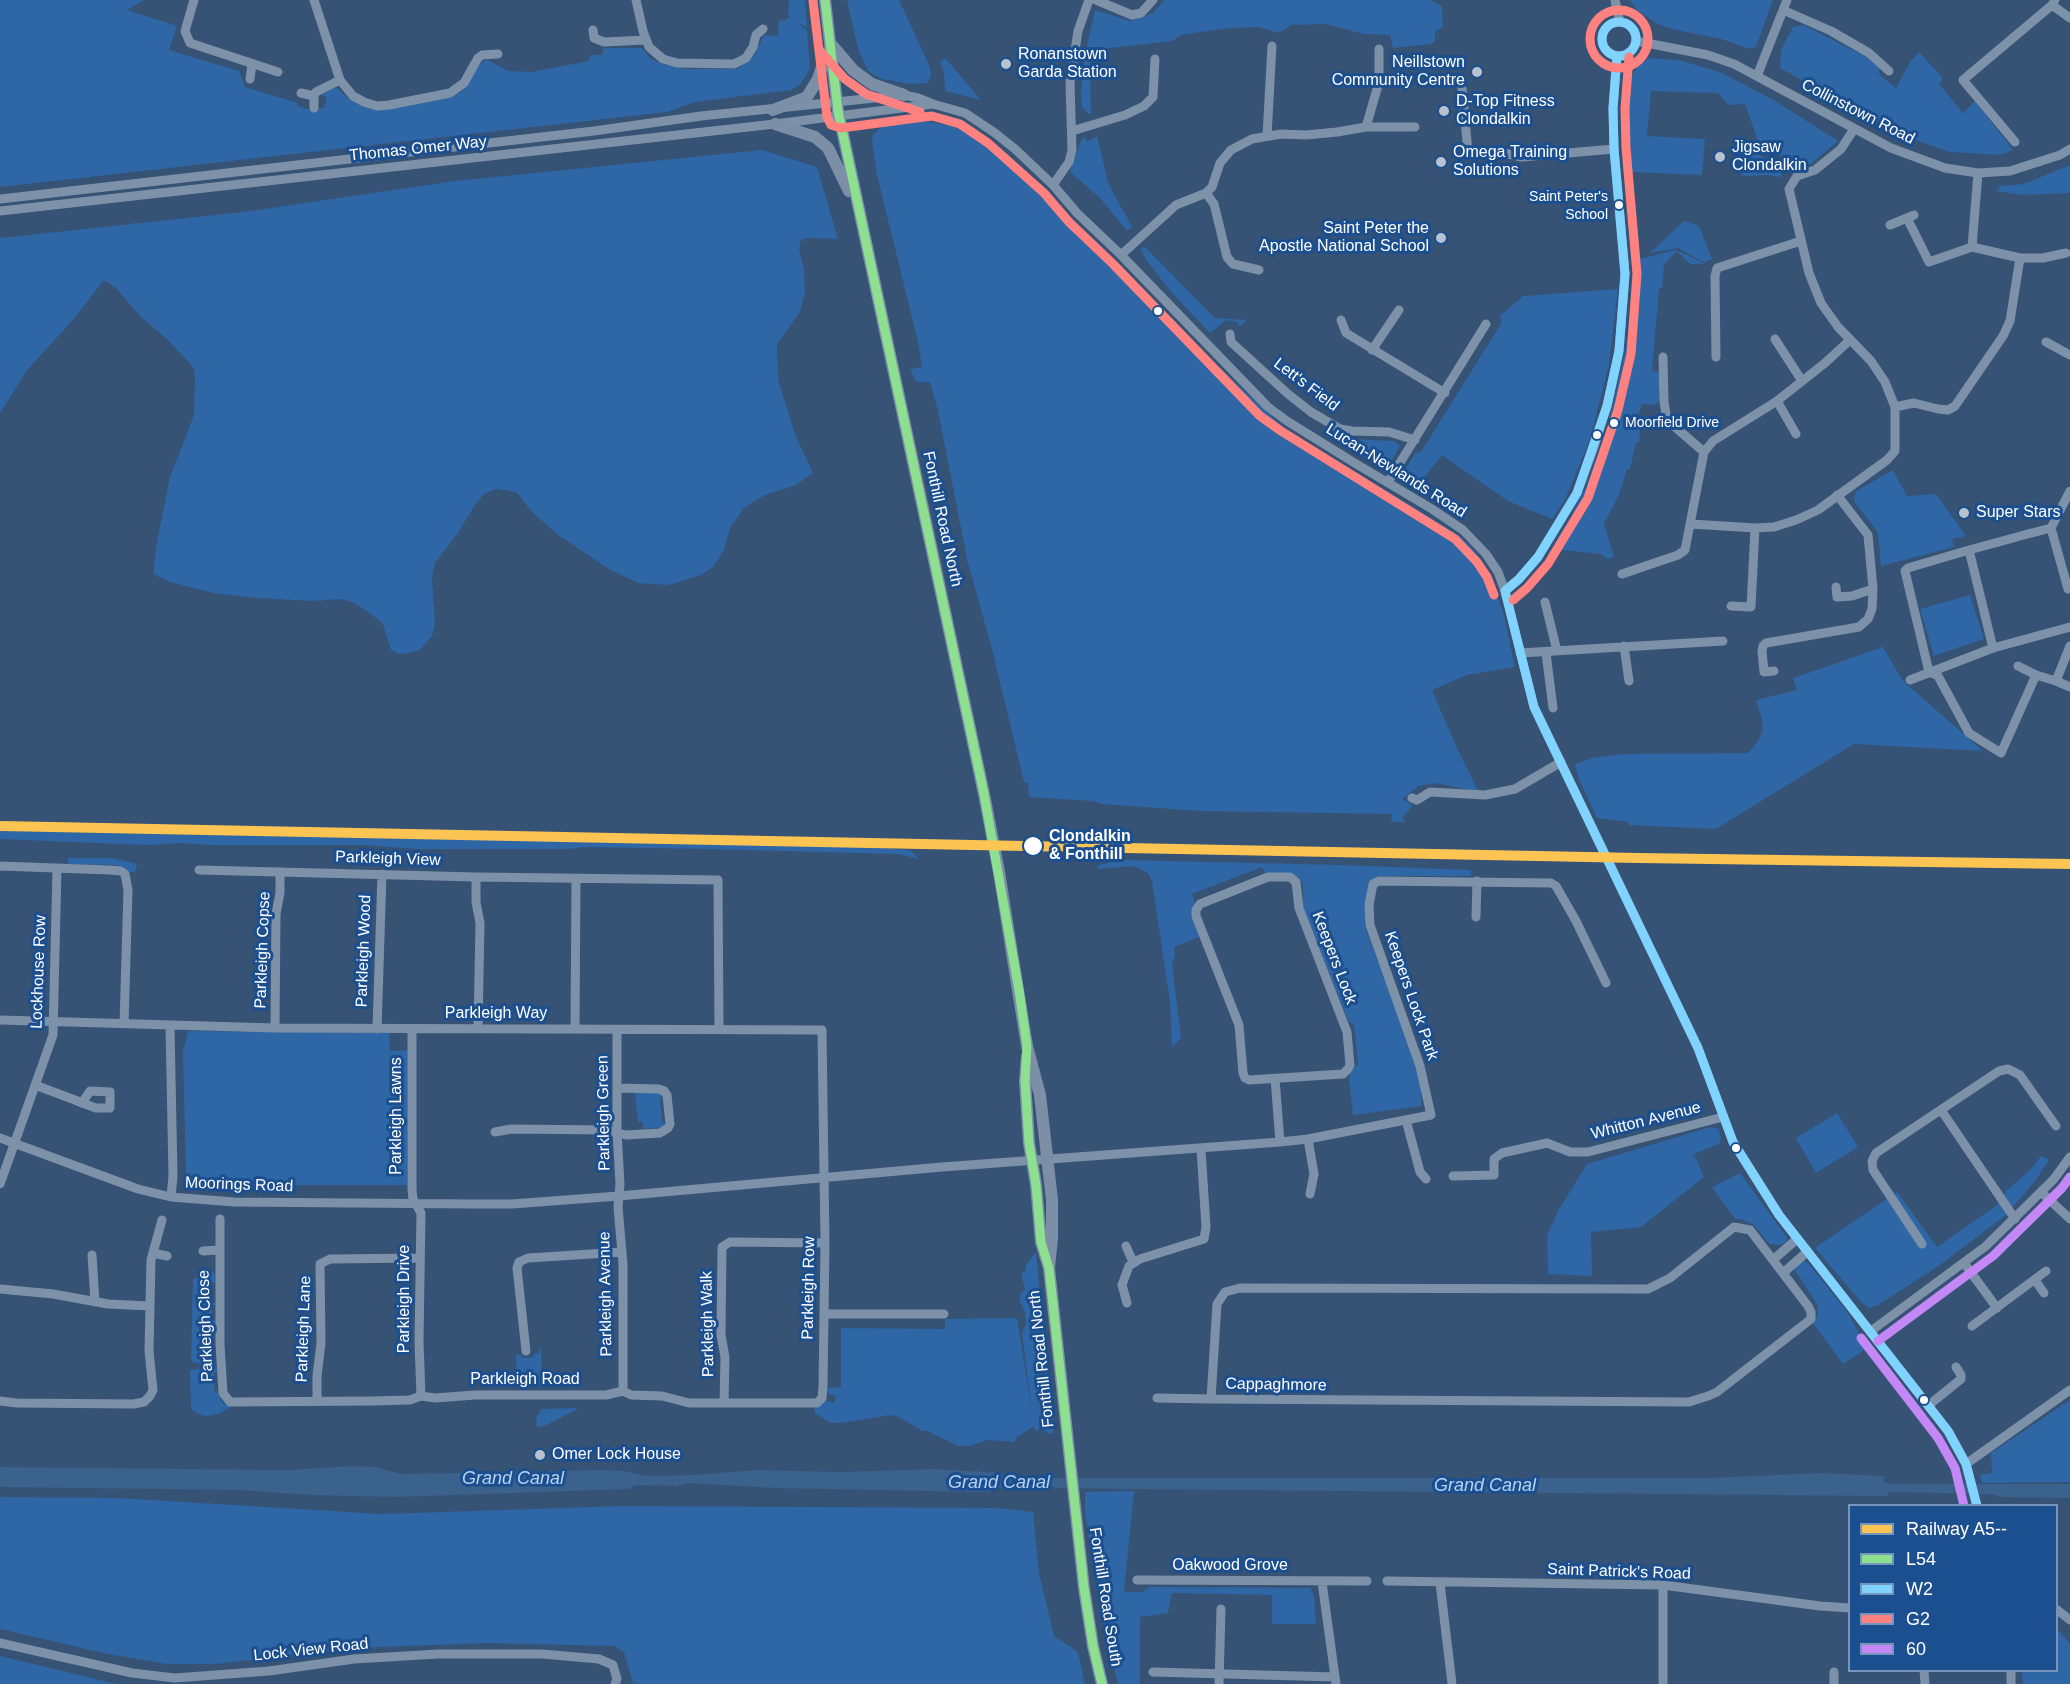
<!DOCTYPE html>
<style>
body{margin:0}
#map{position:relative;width:2070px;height:1684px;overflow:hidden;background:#365274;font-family:Arial,sans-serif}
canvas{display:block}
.legend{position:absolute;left:1848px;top:1504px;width:210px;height:168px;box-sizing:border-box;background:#1b4f8f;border:2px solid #7695bc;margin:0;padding:8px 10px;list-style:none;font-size:18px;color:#fff}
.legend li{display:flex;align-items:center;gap:12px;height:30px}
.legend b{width:30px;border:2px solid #7695bc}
</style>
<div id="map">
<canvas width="2070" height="1684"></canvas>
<ul class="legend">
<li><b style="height:8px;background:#fcc553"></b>Railway A5--</li>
<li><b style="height:8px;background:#8de090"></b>L54</li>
<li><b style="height:8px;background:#80d3ff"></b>W2</li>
<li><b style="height:8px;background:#ff8280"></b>G2</li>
<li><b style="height:8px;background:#c388f6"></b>60</li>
</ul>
</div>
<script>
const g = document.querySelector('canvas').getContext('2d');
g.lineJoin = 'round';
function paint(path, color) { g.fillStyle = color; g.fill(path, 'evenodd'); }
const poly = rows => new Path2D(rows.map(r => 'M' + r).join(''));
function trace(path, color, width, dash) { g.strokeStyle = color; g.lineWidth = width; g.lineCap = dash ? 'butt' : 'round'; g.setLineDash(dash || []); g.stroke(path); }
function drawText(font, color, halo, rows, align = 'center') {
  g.font = font + ' Arial,sans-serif'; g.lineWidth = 6; g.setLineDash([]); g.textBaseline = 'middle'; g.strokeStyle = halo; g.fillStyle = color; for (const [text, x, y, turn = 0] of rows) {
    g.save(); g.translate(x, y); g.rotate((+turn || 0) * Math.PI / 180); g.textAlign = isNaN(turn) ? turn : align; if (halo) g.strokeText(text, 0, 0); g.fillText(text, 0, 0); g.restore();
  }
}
const green = poly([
 [0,0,144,0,127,10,177,26,169,50,239,71,245,87,298,103,297,106,308,109,324,108,327,97,321,95,334,88,337,88,345,96,358,104,371,109,380,110,446,98,454,96,465,89,479,66,484,61,488,60,508,71,531,72,589,61,590,55,603,55,603,48,642,48,651,59,665,65,686,69,737,69,753,58,764,35,778,36,779,20,784,21,790,16,788,13,789,0,805,0,807,27,798,23,807,30,810,69,800,85,791,90,695,102,667,112,0,187],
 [847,0,899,0,929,65,931,74,928,83,910,84,882,79,868,71,858,49],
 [1164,0,1431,0,1442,6,1443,27,1435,32,1435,42,1431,44,1393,48,1390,35,1364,34,1325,24,1291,25,1279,33,1259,27,1229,28,1180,35,1173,41,1101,49,1090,62,1091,114,1089,114,1082,107,1081,91,1086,50,1095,10,1130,21,1153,13],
 [1630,0,1773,0,1756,47,1750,49,1721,39,1672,29,1658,24,1638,11],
 [1804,25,1880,64,1879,74,1896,88,1910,62,1919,52,1943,78,1939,84,1963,113,1975,101,2013,150,2000,155,1950,152,1895,133,1780,68,1781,50,1793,27],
 [1649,58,1678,60,1720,72,1772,99,1838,141,1812,163,1800,167,1759,144,1745,104,1728,105,1718,93,1651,91,1647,136,1705,139,1702,175,1632,172,1626,88,1638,65],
 [946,59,981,100,945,91,944,72,940,62],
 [896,122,929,122,947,125,966,130,989,144,1016,168,1024,172,1157,312,1163,309,1217,365,1286,430,1441,524,1461,537,1473,549,1483,563,1503,611,1515,667,1467,675,1432,690,1457,748,1479,792,1436,783,1419,786,1402,799,1413,805,1402,818,1406,822,1391,822,1392,814,1200,811,1102,804,1092,801,1029,797,1028,783,1024,782,992,649,967,559,938,411,930,382,916,382,910,369,922,367,918,342,877,175,872,142,873,135,883,125],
 [1097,136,1108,183,1132,227,1127,231,1100,198,1070,172,1082,138,1084,137,1087,142],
 [762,150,817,167,838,239,808,238,801,240,799,250,804,269,805,293,800,312,777,344,778,379,795,434,813,473,796,485,765,495,744,508,730,528,724,550,713,567,701,575,669,585,638,583,609,569,558,535,532,512,517,493,507,490,495,489,484,494,475,505,458,533,435,563,432,578,435,624,432,636,420,650,408,653,399,654,391,650,383,624,367,611,352,602,340,599,312,601,257,598,213,593,167,581,153,573,157,542,170,477,194,415,195,376,193,367,167,339,141,317,116,288,104,280,73,320,28,369,0,413,0,238,243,212,455,181],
 [1753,150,1774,165,1782,174,1781,177,1767,175,1741,176],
 [2070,165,2070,193,2022,195,1996,191,2000,186,2024,184],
 [1684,221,1699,226,1712,259,1705,262,1701,261,1678,248,1650,253],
 [1144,246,1215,318,1246,320,1240,327,1237,322,1226,320,1210,333,1172,293,1146,260,1141,249],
 [1675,250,1683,253,1705,264,1690,264,1677,251,1664,265,1662,288,1659,289,1652,371,1658,372,1661,375,1659,401,1655,405,1642,404,1639,413,1634,417,1634,420,1639,421,1641,424,1639,442,1636,442,1630,469,1627,469,1619,495,1604,524,1614,557,1607,559,1601,554,1563,550,1546,558,1571,516,1585,489,1608,426,1626,347,1631,307,1632,277,1641,276,1640,259],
 [1618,289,1609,365,1590,439,1565,500,1552,519,1508,501,1442,455,1417,487,1409,483,1410,480,1405,476,1405,470,1415,453,1421,452,1502,322,1500,316,1523,296],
 [1328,429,1346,439,1394,441,1400,446,1390,464,1380,465,1339,444,1324,433],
 [1893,470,1907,496,1936,494,1966,536,1952,539,1954,547,1881,566,1878,534,1875,528,1855,503,1854,497,1856,491],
 [1970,595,1984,639,1934,656,1920,609],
 [1883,647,1902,680,1983,751,1854,744,1716,829,1629,825,1628,822,1597,818,1578,777,1575,764,1593,758,1623,754,1748,753,1758,741,1763,729,1762,719,1756,700,1797,690,1793,678],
 [0,831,870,847,910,850,919,859,898,854,704,849,585,847,569,849,417,849,364,845,212,845,182,843,146,845,0,839],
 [68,858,112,858,137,864,135,872,129,872,124,867,115,865,68,864],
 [1124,860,1341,865,1471,870,1471,876,1379,876,1368,882,1365,927,1419,1072,1422,1106,1353,1115,1349,1077,1355,1066,1358,1065,1355,1031,1353,1023,1349,1023,1303,906,1303,884,1298,877,1289,873,1265,873,1262,867,1192,894,1195,903,1192,917,1199,937,1174,947,1175,956,1172,964,1181,1038,1172,1048,1170,1003,1152,881,1148,873,1133,866,1098,869,1098,865],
 [188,1031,389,1033,390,1051,408,1050,407,1185,199,1185,186,1173,183,1051],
 [635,1093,659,1093,662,1095,660,1099,662,1121,665,1124,662,1127,643,1129,643,1122,638,1122],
 [1837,1113,1858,1147,1816,1173,1796,1138],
 [1711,1127,1718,1129,1721,1137,1719,1144,1694,1154,1704,1177,1641,1227,1591,1232,1592,1276,1548,1274,1547,1235,1558,1211,1587,1164],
 [2041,1156,2049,1160,2035,1181,2006,1215,1940,1265,1878,1305,1869,1308,1861,1302,1815,1248,1897,1192,1937,1247,1997,1205,2006,1191,2031,1169],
 [1740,1173,1787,1238,1786,1242,1781,1245,1769,1244,1754,1225,1741,1219,1735,1219,1712,1187],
 [1036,1252,1053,1432,1051,1434,1048,1434,1042,1428,1035,1431,1034,1426,1017,1437,1014,1442,986,1440,970,1446,958,1446,927,1431,922,1431,899,1417,891,1415,841,1423,830,1423,814,1412,815,1407,822,1404,825,1400,834,1403,836,1396,828,1394,828,1388,841,1387,841,1328,945,1329,945,1319,1017,1318,1032,1412,1022,1333,1026,1325,1025,1313,1020,1302,1020,1295,1025,1289,1021,1274,1026,1270,1026,1265],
 [1804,1261,1809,1264,1848,1313,1867,1348,1843,1364,1812,1322,1818,1315,1817,1304,1794,1269,1799,1262],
 [214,1272,216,1282,211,1283,211,1303,216,1303,216,1305,212,1305,212,1320,216,1321,216,1324,212,1325,212,1335,210,1335,212,1343,216,1345,212,1345,212,1364,194,1363,191,1360,193,1279,197,1278,196,1274],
 [539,1349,541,1349,542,1386,517,1388,516,1355,521,1355,522,1358,534,1357,534,1354,539,1353],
 [216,1367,217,1372,214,1373,214,1391,217,1391,222,1403,231,1407,218,1414,207,1416,197,1414,191,1408,190,1370],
 [2070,1400,2070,1482,1982,1483,1980,1475,1992,1473,1991,1453],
 [579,1408,545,1426,537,1427,536,1420,541,1409],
 [1134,1491,1124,1592,1143,1592,1149,1587,1310,1588,1314,1596,1316,1624,1272,1624,1272,1595,1172,1593,1168,1613,1140,1617,1140,1684,1118,1684,1105,1632,1085,1512,1085,1492],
 [0,1497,118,1498,381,1514,622,1506,998,1508,1033,1512,1039,1573,1054,1636,1078,1652,1085,1684,639,1684,633,1683,624,1652,614,1646,486,1643,353,1648,216,1664,167,1664,108,1654,0,1629],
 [2057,1629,2070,1643,2070,1684,2023,1684,2022,1671,2056,1670],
 [0,1656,92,1678,116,1684,0,1684]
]);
const water = poly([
 [352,1466,375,1467,401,1474,602,1470,625,1471,646,1476,693,1475,757,1470,840,1472,936,1469,1001,1473,1005,1477,1053,1478,1708,1478,1820,1473,1885,1476,1884,1482,1893,1484,2070,1484,2070,1498,1999,1497,1996,1495,1987,1494,1890,1492,1886,1496,1879,1496,1125,1489,1056,1488,1049,1485,1005,1485,1002,1488,987,1492,976,1492,776,1488,688,1483,676,1486,636,1485,629,1489,397,1497,310,1495,238,1490,0,1487,0,1467,287,1470]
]);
const minor = poly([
 [194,0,185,31,190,43,278,72],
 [314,0,340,80,353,96,364,102,377,106,389,105,450,93,464,83,478,58,482,55,498,54],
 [636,0,643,31,649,47,663,59,677,63,734,64,746,58,753,47,756,35,763,29],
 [1096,0,1132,15,1141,13,1153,0],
 [1615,0,1620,22],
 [2052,5,2070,18],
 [1783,10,1831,31,1869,53,1889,71],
 '1602 39a17 17 0 1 1 34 0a17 17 0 1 1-34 0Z',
 [593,30,594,38,604,42,645,40],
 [1636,41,1708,55,1734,64,1891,148,1945,168,1978,173,2010,171,2060,155,2070,149],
 [1757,76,1787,0],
 [250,79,252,64],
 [1462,89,1468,152,1471,155,1504,153,1522,157,1614,149],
 [301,93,314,96],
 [314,108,314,96,316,92,340,80],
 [1366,127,1379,82,1379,49],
 [1072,131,1125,115,1144,106,1153,97,1155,59],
 [1267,136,1272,46],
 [2015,142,1963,80,2052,5,2055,0],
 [1053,185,1069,162,1072,150,1070,83,1078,31,1089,0],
 [1206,193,1214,204,1227,257,1233,264,1259,270],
 [0,199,594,131,701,116,904,95,918,98,933,104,965,113,995,133,1015,149,1053,185,1077,213,1121,255,1268,407,1287,421,1353,462,1432,509,1463,530,1486,554,1498,572,1505,591,1534,707,1698,1048,1733,1142,1779,1215,1948,1431,1966,1464,1977,1506],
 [0,211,775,124,933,104],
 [1907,218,1929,262,1972,247,2020,258,2043,258,2066,253],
 [1890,225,1914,215],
 [1972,247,1978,173],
 [1121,255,1176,205,1206,193,1212,187,1220,163,1231,150,1252,139,1281,134,1306,135,1337,132,1366,127,1415,127],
 [1341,320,1346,333,1445,393],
 [1230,334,1231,342,1288,394,1311,412,1340,429,1352,431,1389,432,1415,440],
 [1775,339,1802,381],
 [2046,342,2070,355],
 [1372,350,1399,310],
 [1663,357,1664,402,1667,420,1704,452],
 [1716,357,1715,276,1717,268,1801,241],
 [1777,401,1796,434],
 [1895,407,1914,403,1938,409,1948,410,1955,406,2003,336,2010,321,2020,258],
 [1388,482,1486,324],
 [1691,524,1755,528,1774,527,1796,520,1818,510,1887,460,1895,451,1895,407,1885,382,1871,361,1838,327,1821,303,1809,273,1789,189,1797,176,1815,170,1841,149,1854,129],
 [2051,528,2070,491],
 [2020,536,2051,528,2068,589],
 [1969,550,2017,537],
 [1622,574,1678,555,1685,550,1704,452,1713,441,1777,401,1825,363,1850,340],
 [1836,587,1837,597,1852,596,1873,589,1868,535,1837,495],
 [1505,591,1519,579,1538,557,1577,493,1593,450,1607,406,1619,351,1625,274,1614,149,1613,108,1617,56],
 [1545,602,1557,651],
 [1731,606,1751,607,1755,528],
 [1624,646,1629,681],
 [2070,646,2056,681,2070,687],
 [1993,648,1969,550,1908,568,1905,571,1929,672,1938,676,1969,733,2001,753,2036,675],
 [1520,653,1723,641],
 [1546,653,1553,708],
 [2018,666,2036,675,2056,681],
 [1774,671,1764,672,1762,651,1763,646,1766,643,1859,627,1868,619,1872,609,1873,589],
 [1910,680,1993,648,2070,627],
 [1412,798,1417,800,1430,792,1485,795,1515,789,1561,762],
 [0,866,110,870,121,871,125,874,128,890,124,1024],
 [199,870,476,877,718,880,719,1029],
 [476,877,476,902,480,923,478,1028],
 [1268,877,1290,877,1296,882,1299,908,1347,1032,1350,1065,1348,1069,1343,1074,1249,1080,1245,1078,1243,1073,1239,1025,1196,916,1196,910,1200,904,1268,877],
 [1476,917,1477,881],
 [0,1020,275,1028,822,1030,825,1243,823,1387,822,1398,817,1403,689,1403,662,1396,631,1395,623,1391,606,1395,475,1395,435,1398,421,1396,410,1400,372,1401,230,1402,223,1393,220,1344,220,1219],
 [170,1026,173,1176,171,1197],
 [275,1028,276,914,280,893,280,872],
 [377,1029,382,874],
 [412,1029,412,1190,413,1199,421,1213,419,1342,421,1396],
 [575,1029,576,879],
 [617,1030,617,1132,620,1184,618,1207,623,1264,623,1391],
 [1275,1079,1280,1142],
 [35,1085,75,1100,82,1103,96,1108,110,1108,110,1092,90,1091,82,1103],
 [1941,1110,2015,1219],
 [1406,1120,1420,1172,1426,1179],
 [495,1132,511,1129,606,1130,626,1135,660,1133,668,1128,670,1124,667,1095,664,1091,659,1089,618,1088],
 [0,1138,138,1189,171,1197,234,1202,474,1204,512,1204,619,1196,942,1167,1280,1142,1308,1139,1431,1115,1420,1066,1370,925,1369,905,1373,884,1379,881,1551,883,1556,886,1576,921,1606,983],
 [1308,1139,1314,1174,1310,1194],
 [1453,1176,1494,1175,1494,1159,1502,1153,1547,1143,1570,1152,1588,1152,1723,1117],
 [0,1184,53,1035,57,869],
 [2041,1192,2070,1219],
 [1734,1227,1750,1230,1808,1306,1811,1312,1811,1319,1717,1392,1708,1396,1689,1402,1211,1399,1217,1304,1225,1292,1240,1288,1648,1289,1670,1278,1734,1227],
 [1922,1244,1873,1170,1872,1161,1876,1153,1999,1071,2008,1069,2020,1075,2056,1126],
 [1126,1246,1133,1262],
 [203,1251,219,1250],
 [153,1253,167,1256],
 [92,1255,95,1302],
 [1774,1259,1797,1239],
 [1964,1263,1997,1308],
 [1784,1272,1807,1252],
 [2035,1280,2044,1293],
 [0,1289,53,1294,108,1304,150,1306],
 [1127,1303,1122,1285,1129,1266,1140,1259,1204,1239,1206,1227,1201,1149],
 [824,1314,944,1314],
 [1972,1326,2046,1271],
 [1871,1331,1986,1246,2054,1179,2070,1157],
 [526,1351,517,1268,519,1262,528,1258,622,1252],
 [1157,1398,1211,1399],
 [317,1400,317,1376,321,1343,320,1264,330,1259,420,1258],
 [0,1401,17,1403,133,1404,144,1402,150,1396,153,1390,149,1351,151,1260,162,1220],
 [724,1403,725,1357,721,1335,722,1247,730,1242,825,1243],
 [1929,1405,1961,1379,1961,1375,1956,1367],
 [1966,1464,2070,1390],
 [1137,1580,1367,1581],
 [1387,1581,1663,1585,1820,1606,1850,1608],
 [1322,1582,1336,1684],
 [1440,1583,1452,1684],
 [1663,1585,1663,1684],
 [2056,1609,2070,1620],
 [0,1643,132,1673,175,1678,269,1671,354,1659,438,1654,542,1654,599,1659,613,1665,617,1679,615,1684],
 [1924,1670,1925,1684],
 [2011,1670,2011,1684],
 [1153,1672,1335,1677],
 [1834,1672,1834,1684],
 [1219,1684,1221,1609]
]);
const major = poly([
 [825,0,838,111,984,794,999,872,1027,1046,1040,1095,1052,1200,1052,1238,1049,1268],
 [830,43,853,70,872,84,904,95],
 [773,110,807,97,818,79,827,52],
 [775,124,815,137,828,148,849,191],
 [1027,1056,1025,1081,1029,1143,1036,1185,1041,1242,1049,1268,1084,1588,1093,1646,1102,1684]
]);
const bus1 = poly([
 [825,0,838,111,984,794,1019,990,1027,1046,1025,1081,1029,1143,1036,1185,1041,1242,1049,1268,1084,1588,1093,1646,1102,1684]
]);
const bus2 = poly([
 '1602 39a17 17 0 1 1 34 0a17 17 0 1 1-34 0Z',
 [1505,591,1534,707,1698,1048,1733,1142,1779,1215,1948,1431,1966,1464,1977,1506],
 [1505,591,1519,579,1538,557,1577,493,1607,406,1619,351,1625,274,1614,149,1613,108,1617,56]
]);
const bus3 = poly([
 [813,1,827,117,831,125,841,128,932,116,960,124,988,143,1044,193,1069,222,1113,264,1260,416,1281,431,1455,539,1477,562,1487,577,1494,595],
 '1590 39a29 29 0 1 1 58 0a29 29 0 1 1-58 0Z',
 [820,51,845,79,866,94,920,112],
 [1513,600,1527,588,1548,564,1588,498,1618,410,1631,354,1637,274,1626,148,1625,108,1629,57]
]);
const bus4 = poly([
 [1861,1338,1938,1438,1955,1468,1964,1506],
 [1878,1341,1993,1256,2062,1188,2070,1177]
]);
const rail1 = poly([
 [0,826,1639,858,2070,864]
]);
const markers = [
 [1006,64,6,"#b9c2ce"],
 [1477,72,6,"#b9c2ce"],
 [1444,111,6,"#b9c2ce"],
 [1720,157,6,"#b9c2ce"],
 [1441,162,6,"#b9c2ce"],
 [1619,205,5,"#fff"],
 [1441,238,6,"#b9c2ce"],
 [1158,311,5,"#fff"],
 [1614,423,5,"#fff"],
 [1597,435,5,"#fff"],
 [1964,513,6,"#b9c2ce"],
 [1033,846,10,"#fff"],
 [1736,1148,5,"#fff"],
 [1924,1400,5,"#fff"],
 [540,1455,6,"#b9c2ce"]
];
const busNames = [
 ["Saint Peter's",1608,197],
 ["School",1608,215],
 ["Moorfield Drive",1625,423,"left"]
];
const poiNames = [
 ["Ronanstown",1018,55],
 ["Garda Station",1018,73],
 ["Neillstown",1465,63,"right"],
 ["Community Centre",1465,81,"right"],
 ["D-Top Fitness",1456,102],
 ["Clondalkin",1456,120],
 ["Jigsaw",1732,148],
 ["Clondalkin",1732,166],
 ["Omega Training",1453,153],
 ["Solutions",1453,171],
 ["Saint Peter the",1429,229,"right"],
 ["Apostle National School",1429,247,"right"],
 ["Super Stars",1976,513],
 ["Omer Lock House",552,1455]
];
const streetNames = [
 ["Collinstown Road",1858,112,27],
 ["Thomas Omer Way",418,149,-6],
 ["Lett's Field",1306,385,37],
 ["Lucan-Newlands Road",1396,471,32],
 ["Fonthill Road North",942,519,78],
 ["Parkleigh View",388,859,2],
 ["Parkleigh Copse",263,950,-88],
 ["Parkleigh Wood",364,951,-88],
 ["Keepers Lock",1334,958,69],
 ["Lockhouse Row",39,972,-88],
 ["Keepers Lock Park",1411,996,71],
 ["Parkleigh Way",496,1014],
 ["Parkleigh Green",604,1113,-91],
 ["Parkleigh Lawns",397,1116,-90],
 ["Whitton Avenue",1646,1121,-14],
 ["Moorings Road",239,1185,2],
 ["Parkleigh Row",809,1288,-89],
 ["Parkleigh Avenue",606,1294,-91],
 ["Parkleigh Drive",405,1299,-90],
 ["Parkleigh Walk",708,1324,-91],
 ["Parkleigh Close",206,1326,-92],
 ["Parkleigh Lane",304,1329,-88],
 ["Fonthill Road North",1042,1359,-96],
 ["Parkleigh Road",525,1380],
 ["Cappaghmore",1276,1385,1],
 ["Oakwood Grove",1230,1566],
 ["Saint Patrick's Road",1619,1572,2],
 ["Fonthill Road South",1105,1597,81],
 ["Lock View Road",311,1650,-6]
];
const stopNames = [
 ["Clondalkin",1049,837],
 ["& Fonthill",1049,855]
];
const waterNames = [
 ["Grand Canal",513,1479],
 ["Grand Canal",999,1483],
 ["Grand Canal",1485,1486]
];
paint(green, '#2f66a5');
paint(water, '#3b618d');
trace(minor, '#7d92a8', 9);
trace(major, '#7d8ea7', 12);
trace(bus1, '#8de090', 9);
trace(bus2, '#80d3ff', 9);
trace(bus3, '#ff8280', 9);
trace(bus4, '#c388f6', 9);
trace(rail1, '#fcc553', 10);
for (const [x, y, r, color] of markers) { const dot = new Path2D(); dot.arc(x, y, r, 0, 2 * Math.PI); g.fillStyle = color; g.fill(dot); trace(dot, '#1b4f8f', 2); }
drawText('14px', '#fff', '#1b4f8f', busNames, 'right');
drawText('16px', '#fff', '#1b4f8f', poiNames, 'left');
drawText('16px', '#fff', '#1b4f8f', streetNames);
drawText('bold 16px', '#fff', '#1b4f8f', stopNames, 'left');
drawText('italic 18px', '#b5d3f5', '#1b4f8f', waterNames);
</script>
